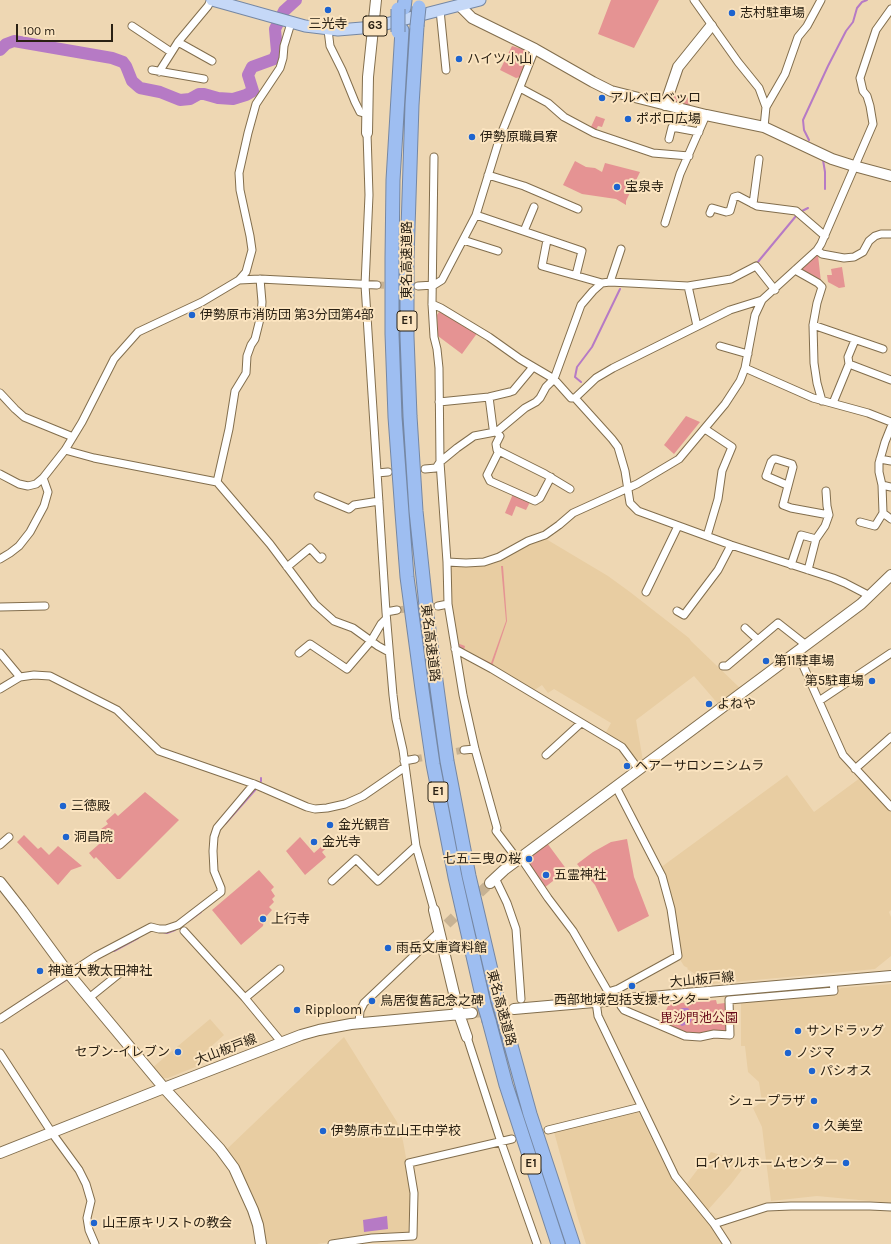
<!DOCTYPE html>
<meta charset="utf-8">
<style>
body{margin:0}
#map{position:relative;width:891px;height:1244px;overflow:hidden;background:#eed7b3;font-family:Karla,sans-serif}
canvas{display:block}
.scale{position:absolute;left:16px;top:24px;width:97px;height:18px;box-sizing:border-box;border:2px solid #292013;border-top:0;padding-left:5px;font-size:12px;line-height:14px;white-space:nowrap;color:#292013;-webkit-text-stroke:3px #fbe4c0;paint-order:stroke}
</style>
<div id="map">
<canvas width="891" height="1244"></canvas>
<div class="scale">100 m</div>
</div>
<script>
const g = document.querySelector('canvas').getContext('2d');
g.lineJoin = 'round';
function paint(path, color) { g.fillStyle = color; g.fill(path, 'evenodd'); }
const poly = rows => new Path2D(rows.map(r => 'M' + r).join(''));
function trace(path, color, width, dash) { g.strokeStyle = color; g.lineWidth = width; g.lineCap = dash ? 'butt' : 'round'; g.setLineDash(dash || []); g.stroke(path); }
function drawText(font, color, halo, rows, align = 'center') {
  g.font = font + ' Karla,"Noto Sans JP",sans-serif'; g.lineWidth = 4; g.setLineDash([]); g.textBaseline = 'middle'; g.strokeStyle = halo; g.fillStyle = color; for (const [text, x, y, turn = 0] of rows) {
    g.save(); g.translate(x, y); g.rotate((+turn || 0) * Math.PI / 180); g.textAlign = isNaN(turn) ? turn : align; if (halo) g.strokeText(text, 0, 0); g.fillText(text, 0, 0); g.restore();
  }
}
const built = poly([
 [543,538,546,539,608,576,630,592,689,638,691,641,741,689,719,705,694,676,636,720,643,761,638,765,605,734,611,723,554,689,548,693,542,685,533,691,462,650,457,642,451,599,451,568,453,564,467,566,520,548],
 [787,775,814,812,860,778,891,812,891,910,889,912,891,917,891,956,875,969,712,984,687,969,688,968,684,966,679,958,660,868],
 [891,984,891,1203,817,1196,771,1201,762,1127,753,1108,762,1102,759,1082,748,1072,745,1046,741,1046,741,1002,836,993,841,988],
 [210,1019,224,1035,198,1058,203,1064,168,1078,161,1078,152,1068],
 [344,1037,397,1122,403,1141,412,1191,411,1233,372,1236,317,1244,266,1244,253,1201,242,1174,227,1151,228,1148],
 [637,1109,671,1178,712,1226,724,1244,586,1244,577,1215,554,1132],
 [711,1152,747,1163,731,1184,707,1211,685,1186]
]);
const green = poly([
 [611,0,659,0,634,48,598,34],
 [512,46,522,49,527,52,528,56,520,77,516,78,500,70],
 [673,93,693,99,689,106,670,101],
 [596,116,605,119,602,127,598,126,596,130,590,129],
 [575,161,586,167,595,168,602,172,605,163,640,172,626,201,626,205,616,199,582,194,563,185],
 [817,254,818,255,821,282,802,272,801,268],
 [842,267,845,287,839,288,828,282,827,275,832,275,831,269],
 [442,310,478,332,462,354,438,336,437,315,439,312],
 [686,416,700,422,674,454,664,445],
 [513,494,530,502,526,510,516,506,512,516,505,513],
 [501,566,503,566,507,621,492,666,457,648,451,611,450,569,452,610,457,643,465,646,464,650,491,663,506,621],
 [145,792,179,820,120,879,117,879,96,857,94,859,89,853,107,837,101,829,108,824,106,821,115,813,118,816],
 [24,835,38,849,41,847,49,855,58,846,82,866,71,870,58,885,17,842],
 [300,837,314,853,332,837,335,840,322,852,326,857,305,875,286,851],
 [627,839,634,877,649,916,618,932,595,885,577,864,593,852,611,842],
 [547,843,567,870,544,888,526,861],
 [259,870,274,887,271,890,275,896,272,899,274,902,269,907,272,910,264,919,263,926,241,945,212,910],
 [716,1000,717,1004,725,1003,727,1005,727,1031,725,1032,700,1035,685,1034,660,1023,669,1004]
]);
const water = poly([
 [682,1008,688,1008,692,1014,692,1019,690,1023,682,1026,677,1023,674,1018,677,1012],
 [387,1216,388,1229,364,1232,363,1220]
]);
const stream = poly([
 [809,140,804,130,803,120,828,66,846,31,853,22,857,8,862,2,867,0],
 [823,160,825,172,825,189],
 [802,211,808,208],
 [757,263,796,216],
 [581,382,575,377,577,367,592,347,620,289],
 [225,824,256,789,261,781,261,778],
 [190,920,201,912],
 [163,932,167,933,175,930],
 [112,951,114,951,138,938],
 [26,1006,66,980]
]);
const river = poly([
 [0,50,6,44,14,41,112,58,123,62,126,66,132,81,140,88,160,92,180,100,190,99,199,94,204,94,218,98,233,99,246,95,253,91,248,75,252,67,274,59,277,52,275,29,284,11,296,0]
]);
const streetTunnel = poly([
 [377,285,418,286],
 [397,610,438,606],
 [415,759,464,750]
]);
const secondaryTunnel = poly([
 [447,924,490,883],
 [472,1013,507,1010]
]);
const street = poly([
 [694,0,738,62,759,88,766,107,764,127],
 [440,10,446,70],
 [132,26,171,52],
 [328,30,330,46,342,70,355,102,360,112,367,114],
 [178,42,212,61],
 [152,70,204,79],
 [159,72,178,42,208,6,211,0],
 [520,88,548,103,564,117,594,133,653,153,689,156],
 [766,107,785,74,798,37,807,26,821,0],
 [367,133,369,195,365,285,386,612,393,695,396,719,403,750,416,846,434,910],
 [669,139,672,127,699,132],
 [434,157,432,304,434,337,437,349,439,368,440,462,447,562,448,604,463,695,475,749,497,828,496,831,518,860],
 [488,175,524,186,578,209],
 [753,204,759,159],
 [710,213,712,208,726,212,730,211,734,197,738,196,757,206,796,211,825,236],
 [476,215,582,251,576,275],
 [665,223,680,174,706,115],
 [524,231,534,207],
 [463,240,498,251],
 [547,240,542,266,602,283],
 [817,250,822,254,844,258,854,257,863,252,869,241,875,236,881,234,891,234],
 [795,270,818,283,822,287,817,303,813,325,814,363,817,383,822,401],
 [239,280,260,279,377,285],
 [610,282,621,249],
 [418,286,434,285,442,280,476,215,500,137,535,49],
 [688,286,697,326],
 [432,304,441,308,489,337,520,359,554,379,571,398,575,398,612,439,618,447,625,471,630,503,638,511,731,545,833,578,845,583,870,596],
 [813,325,883,349],
 [720,346,748,354],
 [849,364,891,380],
 [745,368,813,398,868,413,891,422],
 [0,393,15,409,24,417,73,437],
 [489,397,493,428,500,436,496,444,497,450,499,451,487,475,490,481,535,501,540,498,551,477],
 [575,398,596,378,613,368,730,310,762,300],
 [439,402,489,397,510,392,513,391,533,367],
 [833,403,849,364,848,357,855,340],
 [891,427,885,442,879,463,879,472,882,485,883,513,891,519],
 [705,429,732,447,722,471,718,499,707,536],
 [65,450,94,458,217,482,229,429,235,391,246,373,247,356,251,345,255,339,261,315,262,302,260,279],
 [499,451,545,474,570,489],
 [880,459,891,461],
 [425,469,436,468,440,462,457,448,474,436,495,432,500,429,525,408,536,402,540,398,546,387,554,379,581,305,593,291,602,283,610,282,688,286,731,279,756,266,775,290],
 [377,473,388,472],
 [0,474,19,484,28,486,36,484,43,478,65,450,82,422,114,359,138,332,202,302,239,280,246,272,252,250,250,236,240,190,239,173,248,133,256,104,280,68,283,58,284,46,291,23],
 [217,482,270,544,315,604,334,621,353,628,378,646,389,652],
 [787,485,766,476,771,462,774,459,776,459,792,464,793,467,783,505,791,508,829,515],
 [882,485,891,487],
 [318,496,349,509,354,505,379,501],
 [860,522,875,526,883,513],
 [0,559,10,553,19,546,30,532,44,506,48,492,43,478],
 [447,562,466,563,484,562,499,557,528,541,545,535,559,525,573,513,637,484,679,459,725,404,740,381,745,368,755,315,762,300,817,250,821,244,873,124,870,106,867,96,863,91,860,78,876,30,891,9],
 [791,565,801,535,816,539],
 [287,567,310,548,320,559,322,557],
 [808,570,816,539,825,526,829,515,827,506,826,491],
 [646,592,678,526],
 [438,606,448,604],
 [0,607,45,606],
 [677,611,684,615,718,570,731,545],
 [386,612,397,610],
 [745,628,758,640],
 [455,649,492,669,622,747,639,770],
 [797,652,843,755,891,807],
 [0,653,20,677,34,675,50,676,117,710,159,751,254,784,307,807,315,809,327,808,345,804,363,796,405,767],
 [299,653,310,644,347,669,371,641,381,624,386,619],
 [723,666,727,666,778,623,806,645],
 [0,689,20,677],
 [819,701,891,653],
 [464,750,475,749],
 [546,755,581,723],
 [404,761,415,759],
 [855,769,891,737],
 [0,845,9,837],
 [521,858,548,898,573,931,610,995],
 [495,878,507,903,516,929,521,999],
 [332,881,356,859,378,881,416,846],
 [184,931,245,998,282,1043],
 [608,992,618,989,678,956,671,909,662,876,616,787],
 [89,998,120,973],
 [245,998,280,969],
 [620,1000,621,1006,624,1010,685,1036,700,1037,714,1034,730,1035,729,1000,834,991,833,981],
 [596,1002,598,1016,675,1176,714,1224,727,1244],
 [0,1019,96,956,151,927,159,929,166,929,178,925,221,892,221,888,214,871,213,851,214,837,217,828,254,784],
 [359,1023,360,1011,364,1003,439,932],
 [467,1037,501,1142,537,1244],
 [0,1053,52,1133,79,1170,86,1184,91,1201,87,1218,89,1230,95,1244],
 [548,1130,641,1107],
 [714,1224,767,1207,791,1206,870,1206,891,1207],
 [332,1244,372,1238,413,1236,414,1193,409,1163,512,1139]
]);
const secondary = poly([
 [460,6,472,18,535,49,593,82,611,91,706,115,764,127,832,159,854,166,891,176],
 [665,105,678,67,711,26],
 [367,133,368,77,376,0],
 [0,882,22,910,69,974,164,1088,220,1149,234,1168,253,1210,258,1225,261,1244],
 [490,883,504,870,861,604,891,575],
 [434,910,459,1014,467,1037],
 [514,1009,891,976],
 [0,1153,164,1088,301,1035,319,1030,351,1024,472,1013]
]);
const primary = poly([
 [212,0,305,26,338,30,374,27,480,0]
]);
const highway = poly([
 [404,8,405,0],
 [417,26,412,105,407,259,407,336,410,416,416,511,427,615,447,761,469,876,498,1000],
 [402,30,393,180,392,258,392,334,395,417,402,513,407,577,422,689,433,764,455,877,484,1004],
 [504,1020,530,1114,573,1244],
 [489,1021,506,1085,558,1244]
]);
const highwayBridge = poly([
 [417,26,419,7],
 [398,32,398,9],
 [498,1000,504,1020],
 [484,1004,489,1021]
]);
const markers = [
 [328,10,4,"#1e64cf"],
 [732,13,4,"#1e64cf"],
 [459,59,4,"#1e64cf"],
 [602,98,4,"#1e64cf"],
 [628,119,4,"#1e64cf"],
 [472,137,4,"#1e64cf"],
 [617,187,4,"#1e64cf"],
 [192,315,4,"#1e64cf"],
 [766,661,4,"#1e64cf"],
 [872,681,4,"#1e64cf"],
 [709,704,4,"#1e64cf"],
 [627,766,4,"#1e64cf"],
 [63,806,4,"#1e64cf"],
 [330,825,4,"#1e64cf"],
 [66,837,4,"#1e64cf"],
 [314,842,4,"#1e64cf"],
 [529,859,4,"#1e64cf"],
 [546,875,4,"#1e64cf"],
 [263,919,4,"#1e64cf"],
 [388,948,4,"#1e64cf"],
 [40,971,4,"#1e64cf"],
 [632,986,4,"#1e64cf"],
 [372,1001,4,"#1e64cf"],
 [297,1010,4,"#1e64cf"],
 [798,1031,4,"#1e64cf"],
 [178,1052,4,"#1e64cf"],
 [788,1053,4,"#1e64cf"],
 [812,1071,4,"#1e64cf"],
 [814,1101,4,"#1e64cf"],
 [816,1126,4,"#1e64cf"],
 [323,1131,4,"#1e64cf"],
 [846,1163,4,"#1e64cf"],
 [94,1223,4,"#1e64cf"]
];
const shields = [
 [375,26,24],
 [407,321,20],
 [438,792,20],
 [531,1164,20]
];
const shieldNames = [
 ["63",375,26],
 ["E1",407,321],
 ["E1",438,792],
 ["E1",531,1164]
];
const poiNames = [
 ["志村駐車場",740,13],
 ["三光寺",328,24,"center"],
 ["ハイツ小山",467,59],
 ["アルベロベッロ",610,98],
 ["ポポロ広場",636,119],
 ["伊勢原職員寮",480,137],
 ["宝泉寺",625,187],
 ["伊勢原市消防団 第3分団第4部",200,315],
 ["第11駐車場",774,661],
 ["第5駐車場",864,681,"right"],
 ["よねや",717,704],
 ["ヘアーサロンニシムラ",635,766],
 ["三徳殿",71,806],
 ["金光観音",338,825],
 ["洞昌院",74,837],
 ["金光寺",322,842],
 ["七五三曳の桜",521,859,"right"],
 ["五霊神社",554,875],
 ["上行寺",271,919],
 ["雨岳文庫資料館",396,948],
 ["神道大教太田神社",48,971],
 ["西部地域包括支援センター",632,1000,"center"],
 ["鳥居復舊記念之碑",380,1001],
 ["Ripploom",305,1010],
 ["サンドラッグ",806,1031],
 ["セブン-イレブン",170,1052,"right"],
 ["ノジマ",796,1053],
 ["パシオス",820,1071],
 ["シュープラザ",806,1101,"right"],
 ["久美堂",824,1126],
 ["伊勢原市立山王中学校",331,1131],
 ["ロイヤルホームセンター",838,1163,"right"],
 ["山王原キリストの教会",102,1223]
];
const streetNames = [
 ["東名高速道路",407,260,-90],
 ["東名高速道路",430,643,83],
 ["大山板戸線",702,980,-5],
 ["東名高速道路",501,1008,75],
 ["大山板戸線",226,1050,-21]
];
const parkNames = [
 ["毘沙門池公園",699,1018]
];
paint(built, '#e8cda2');
paint(green, '#e59393');
paint(water, '#b67ac5');
trace(stream, '#b67ac5', 2);
trace(river, '#b67ac5', 12);
trace(streetTunnel, '#c7b293', 7, [7, 3.5]);
trace(secondaryTunnel, '#c7b293', 10, [10, 5]);
trace(street, '#826e4d', 9);
trace(secondary, '#826e4d', 12);
trace(primary, '#7587a3', 13);
trace(highway, '#7587a3', 15);
trace(street, '#fff', 7);
trace(secondary, '#fff', 10);
trace(primary, '#c5d8f7', 11);
trace(highway, '#9ebef1', 13);
trace(highwayBridge, '#7587a3', 15, []);
trace(highwayBridge, '#9ebef1', 13);
for (const [x, y, r, color] of markers) { const dot = new Path2D(); dot.arc(x, y, r, 0, 2 * Math.PI); g.fillStyle = color; g.fill(dot); trace(dot, '#fbe4c0', 1.5); }
for (const [x, y, w] of shields) { const box = new Path2D(); box.roundRect(x - w / 2, y - 10, w, 20, 3); g.fillStyle = '#fbe4c0'; g.fill(box); trace(box, '#292013', 1); }
drawText('bold 12px', '#292013', null, shieldNames);
drawText('13px', '#292013', '#fbe4c0', poiNames, 'left');
drawText('13px', '#292013', '#fbe4c0', streetNames);
drawText('13px', '#670919', '#fbe4c0', parkNames);
</script>
